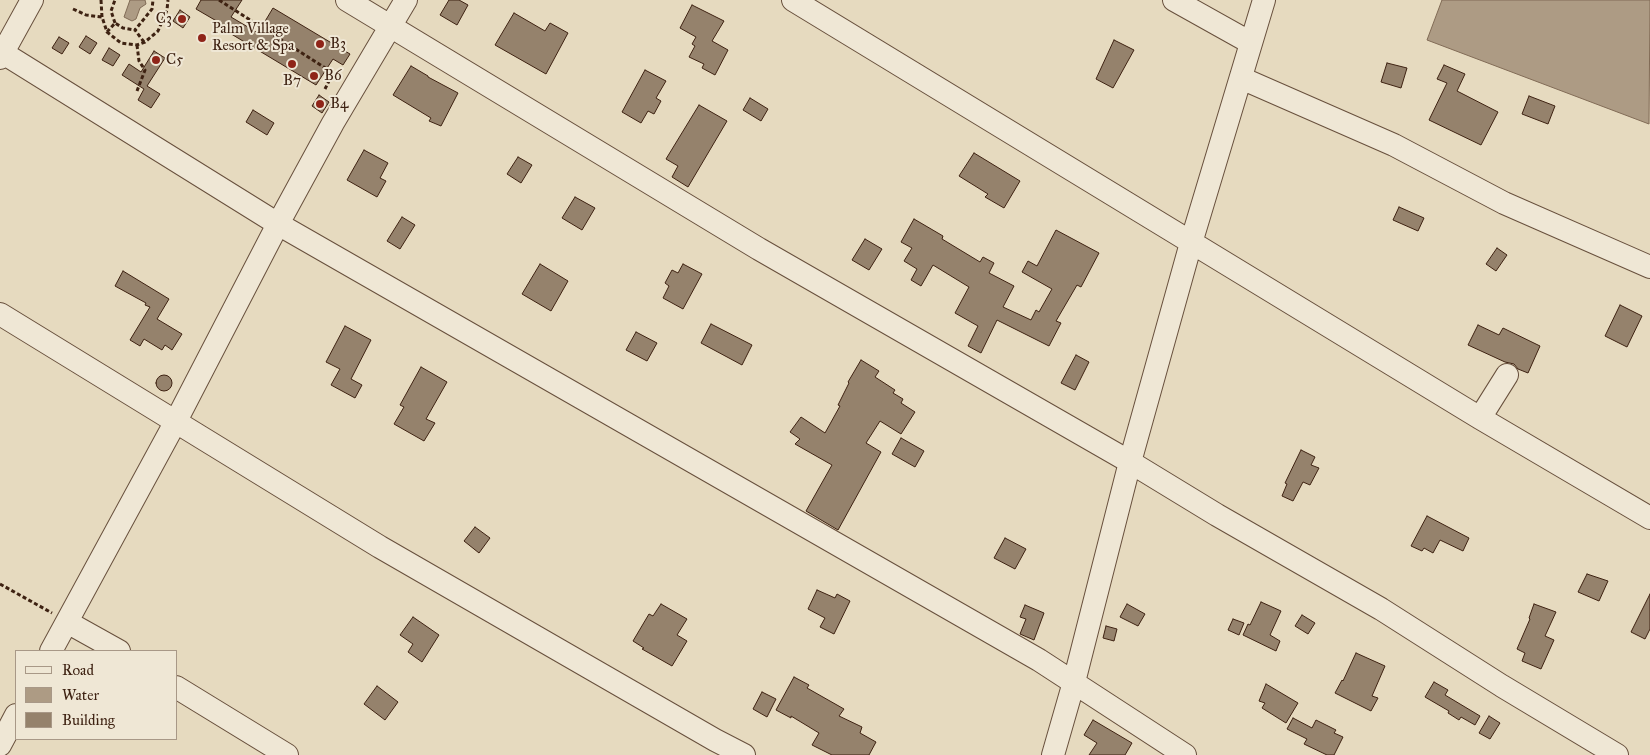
<!DOCTYPE html>
<style>
body{margin:0}
#map{position:relative;width:1650px;height:755px;overflow:hidden;background:#e6dabf;font-family:"IM FELL Great Primer",serif}
canvas{display:block}
.legend{position:absolute;left:15px;top:650px;width:162px;height:90px;box-sizing:border-box;background:#efe7d5;border:1px solid #a89887;margin:0;padding:6px 9px;list-style:none;font-size:15px;color:#3e2212}
.legend li{display:flex;align-items:center;gap:10px;height:25px}
.legend b{width:25px;border:1px solid #a89887}
</style>
<div id="map">
<canvas width="1650" height="755"></canvas>
<ul class="legend">
<li><b style="height:6px;background:#efe7d5"></b>Road</li>
<li><b style="height:14px;background:#ad9b84"></b>Water</li>
<li><b style="height:14px;background:#95826c"></b>Building</li>
</ul>
</div>
<script>
const g = document.querySelector('canvas').getContext('2d');
g.lineJoin = 'round';
function paint(path, color) { g.fillStyle = color; g.fill(path, 'evenodd'); }
const poly = rows => new Path2D(rows.map(r => 'M' + r).join(''));
function trace(path, color, width, dash) { g.strokeStyle = color; g.lineWidth = width; g.lineCap = dash ? 'butt' : 'round'; g.setLineDash(dash || []); g.stroke(path); }
function drawText(font, color, halo, rows, align = 'center') {
  g.font = font + ' "IM FELL Great Primer",serif'; g.lineWidth = 4; g.setLineDash([]); g.textBaseline = 'middle'; g.strokeStyle = halo; g.fillStyle = color; for (const [text, x, y, turn = 0] of rows) {
    g.save(); g.translate(x, y); g.rotate((+turn || 0) * Math.PI / 180); g.textAlign = isNaN(turn) ? turn : align; if (halo) g.strokeText(text, 0, 0); g.fillText(text, 0, 0); g.restore();
  }
}
const water = poly([
 [130,0,145,0,146,4,140,8,136,19,132,21,124,17,130,0],
 [1442,0,1650,0,1649,124,1427,40,1442,0]
]);
const building = poly([
 [201,0,242,0,231,17,258,33,273,8,350,54,343,65,333,59,316,85,218,26,220,23,196,9,201,0],
 [449,0,459,0,468,5,457,25,440,15,449,0],
 [692,5,724,21,712,41,728,50,715,75,702,68,704,64,689,57,695,46,692,44,696,37,680,28,692,5],
 [180,10,190,17,183,28,173,21,180,10],
 [514,13,545,31,550,23,568,33,546,74,495,45,514,13],
 [86,36,97,43,90,54,79,47,86,36],
 [59,37,69,43,62,54,52,48,59,37],
 [1114,40,1134,50,1113,88,1096,79,1114,40],
 [109,48,120,55,113,66,102,60,109,48],
 [154,51,165,58,147,86,160,94,151,108,138,100,144,89,122,75,129,64,141,72,154,51],
 [1387,63,1407,68,1401,88,1381,82,1387,63],
 [1444,65,1465,74,1457,91,1498,112,1481,145,1429,120,1447,83,1437,79,1444,65],
 [411,66,428,76,428,77,458,93,441,126,429,121,431,118,393,95,411,66],
 [645,70,666,81,656,98,661,101,654,114,648,111,641,123,622,112,645,70],
 [319,95,329,102,322,113,312,106,319,95],
 [1529,96,1555,106,1548,124,1522,114,1529,96],
 [750,98,768,109,761,121,743,110,750,98],
 [699,105,727,121,688,187,672,177,678,166,666,159,699,105],
 [253,110,274,123,267,135,246,122,253,110],
 [364,150,388,163,380,178,386,181,377,197,347,180,364,150],
 [974,153,1020,181,1004,208,985,197,988,194,959,176,974,153],
 [518,157,532,165,521,183,507,174,518,157],
 [575,197,595,208,582,230,562,218,575,197],
 [1399,207,1424,218,1418,231,1393,220,1399,207],
 [402,217,415,225,400,249,387,241,402,217],
 [914,219,943,236,942,239,980,262,983,257,994,263,989,273,1014,286,1003,307,1031,320,1036,310,1039,312,1052,289,1022,272,1028,261,1037,266,1056,230,1099,253,1081,287,1077,285,1056,321,1061,323,1049,346,997,320,981,353,968,346,978,326,955,313,969,287,933,265,921,286,911,280,917,269,904,261,912,248,901,242,914,219],
 [865,239,882,249,869,270,852,260,865,239],
 [1497,248,1507,255,1496,271,1486,264,1497,248],
 [540,264,568,281,551,311,522,294,540,264],
 [683,264,702,274,683,309,663,298,669,286,665,283,672,270,678,273,683,264],
 [123,271,169,299,157,319,182,334,172,350,165,345,162,350,144,339,140,346,130,340,150,307,145,305,146,303,115,286,123,271],
 [1620,305,1642,316,1627,347,1605,336,1620,305],
 [711,324,752,345,742,365,701,343,711,324],
 [1478,325,1499,335,1503,328,1540,346,1528,373,1518,369,1514,364,1505,362,1468,345,1478,325],
 [345,326,371,340,351,379,362,385,355,398,331,385,340,369,326,362,345,326],
 [636,332,657,343,647,361,626,350,636,332],
 [1076,355,1089,362,1075,390,1061,383,1076,355],
 [861,360,879,371,875,377,895,390,893,393,903,399,901,403,915,412,901,434,880,421,866,443,881,452,838,530,806,511,832,465,795,444,800,439,790,432,801,417,825,433,840,406,838,405,849,383,848,382,861,360],
 [421,367,447,382,426,419,435,423,424,441,394,424,404,407,400,405,421,367],
 '156 383a8 8 0 1 1 16 0a8 8 0 1 1-16 0Z',
 [901,438,924,451,915,467,892,454,901,438],
 [1301,450,1315,457,1311,465,1319,468,1310,485,1303,482,1293,501,1282,496,1287,484,1285,483,1301,450],
 [1427,516,1469,538,1463,551,1440,540,1433,553,1424,548,1422,551,1411,546,1427,516],
 [475,527,490,538,479,553,464,541,475,527],
 [1005,538,1026,549,1015,569,994,558,1005,538],
 [1587,574,1608,581,1599,601,1578,592,1587,574],
 [817,590,835,598,837,594,850,601,834,634,820,627,825,618,808,609,817,590],
 [1650,594,1650,629,1645,639,1631,632,1650,594],
 [1261,602,1281,611,1270,635,1280,641,1276,651,1243,635,1248,624,1250,625,1261,602],
 [661,604,687,619,677,635,687,641,672,666,642,649,644,648,633,641,649,614,653,616,661,604],
 [1127,604,1145,614,1138,626,1120,617,1127,604],
 [1534,604,1556,612,1545,636,1554,640,1541,669,1522,661,1525,653,1517,649,1530,619,1529,618,1534,604],
 [1025,605,1044,613,1034,640,1020,634,1026,619,1020,617,1025,605],
 [1302,615,1315,623,1308,634,1295,626,1302,615],
 [413,617,439,635,422,662,408,652,413,644,400,635,413,617],
 [1233,619,1244,623,1239,635,1228,630,1233,619],
 [1106,626,1117,629,1114,641,1103,638,1106,626],
 [1356,653,1385,666,1372,696,1378,698,1371,711,1335,693,1342,680,1343,681,1356,653],
 [794,677,809,685,807,688,844,709,839,716,862,727,860,733,876,742,869,755,832,755,812,745,819,733,791,716,791,718,776,710,794,677],
 [1434,682,1448,690,1445,695,1480,716,1475,725,1461,717,1459,720,1448,713,1449,711,1425,697,1434,682],
 [1266,684,1298,703,1286,723,1262,708,1265,703,1259,701,1266,684],
 [377,686,398,702,385,720,364,704,377,686],
 [762,692,776,699,767,717,753,709,762,692],
 [1489,716,1500,723,1490,739,1479,733,1489,716],
 [1293,718,1312,728,1316,720,1336,730,1334,733,1343,737,1334,755,1327,755,1304,744,1307,739,1287,729,1293,718],
 [1093,720,1132,743,1125,755,1089,755,1097,743,1084,735,1093,720]
]);
const path = poly([
 [101,0,102,17,107,32,121,43,137,45,145,42,158,31,167,10,168,0],
 [219,0,333,73,325,89],
 [73,9,86,15,102,17],
 [115,23,111,11,115,0],
 [107,32,115,23,123,28,135,30],
 [144,42,135,30,152,9,153,0],
 [137,45,139,61,145,70,137,91],
 [0,584,52,613]
]);
const minor = poly([
 [347,0,759,249,1130,462,1217,515,1381,609,1502,686,1617,755],
 [793,0,1480,418,1650,518],
 [1174,0,1251,43],
 [3,53,278,224,1039,660,1185,755],
 [0,58,32,0],
 [1241,78,1394,145,1504,203,1650,267],
 [0,314,380,547,715,740,744,755],
 [1480,418,1507,375],
 [67,622,119,651],
 [51,651,176,421,278,224,333,123,406,0],
 [176,687,287,755],
 [0,745,16,715],
 [1053,755,1074,682,1130,462,1191,243,1264,0]
]);
const markers = [
 [182,19,5,"#8f2418"],
 [202,38,5,"#8f2418"],
 [320,44,5,"#8f2418"],
 [156,60,5,"#8f2418"],
 [292,64,5,"#8f2418"],
 [314,76,5,"#8f2418"],
 [320,104,5,"#8f2418"]
];
const poiNames = [
 ["C3",172,19,"right"],
 ["Palm Village",212,29],
 ["Resort & Spa",212,46],
 ["B3",330,44],
 ["C5",166,60],
 ["B6",324,76],
 ["B7",292,81,"center"],
 ["B4",330,104]
];
paint(water, '#ad9b84');
trace(water, '#816b56', 1);
paint(building, '#95826c');
trace(building, '#3e2212', 1);
trace(minor, '#68503d', 24);
trace(path, '#3e2212', 3, [4, 2.5]);
trace(minor, '#efe7d5', 22);
for (const [x, y, r, color] of markers) { const dot = new Path2D(); dot.arc(x, y, r, 0, 2 * Math.PI); g.fillStyle = color; g.fill(dot); trace(dot, '#efe7d5', 2); }
drawText('15px', '#3e2212', '#efe7d5', poiNames, 'left');
</script>
